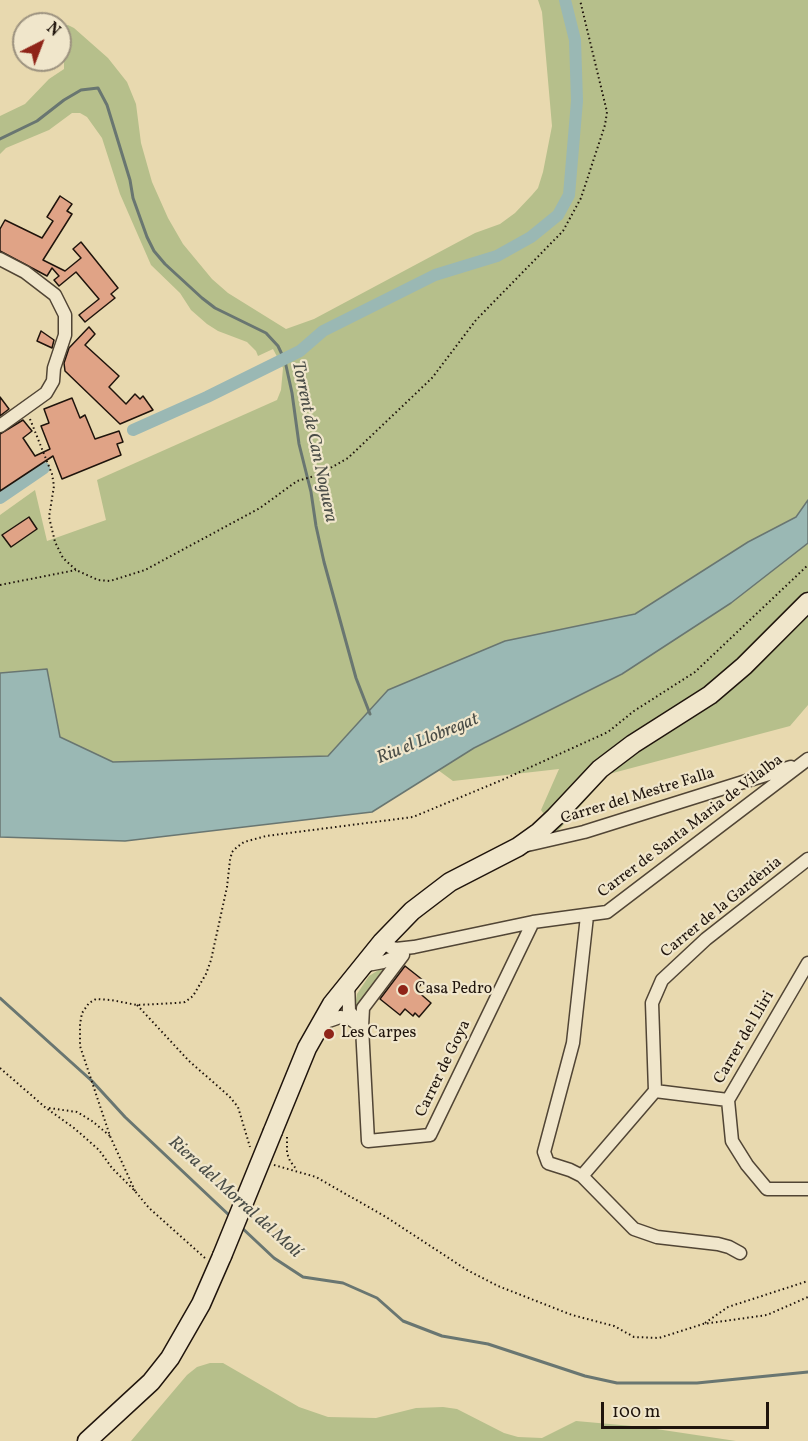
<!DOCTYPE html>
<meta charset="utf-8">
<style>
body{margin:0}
#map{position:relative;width:808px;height:1441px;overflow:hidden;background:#e8d9af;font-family:Vollkorn,serif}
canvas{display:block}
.north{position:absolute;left:12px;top:12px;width:60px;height:60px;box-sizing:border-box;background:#f0e6cb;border:2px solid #9c927f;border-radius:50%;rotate:42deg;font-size:16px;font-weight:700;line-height:24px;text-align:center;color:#1f140c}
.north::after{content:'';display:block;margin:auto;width:21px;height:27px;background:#8f2418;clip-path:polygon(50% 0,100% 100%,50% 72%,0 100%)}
.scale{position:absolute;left:601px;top:1402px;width:168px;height:27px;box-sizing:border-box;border:3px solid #1f140c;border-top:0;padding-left:8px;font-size:18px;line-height:21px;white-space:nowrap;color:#1f140c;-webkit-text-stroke:4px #f0e6cb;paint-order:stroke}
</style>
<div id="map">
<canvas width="808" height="1441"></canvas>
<div class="north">N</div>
<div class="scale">100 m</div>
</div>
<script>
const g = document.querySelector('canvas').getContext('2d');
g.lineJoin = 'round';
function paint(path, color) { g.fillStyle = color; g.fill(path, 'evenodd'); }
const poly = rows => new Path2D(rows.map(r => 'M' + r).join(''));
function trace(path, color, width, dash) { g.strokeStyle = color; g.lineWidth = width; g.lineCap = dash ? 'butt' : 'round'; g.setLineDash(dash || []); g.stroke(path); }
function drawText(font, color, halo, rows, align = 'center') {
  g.font = font + ' Vollkorn,serif'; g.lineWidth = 4.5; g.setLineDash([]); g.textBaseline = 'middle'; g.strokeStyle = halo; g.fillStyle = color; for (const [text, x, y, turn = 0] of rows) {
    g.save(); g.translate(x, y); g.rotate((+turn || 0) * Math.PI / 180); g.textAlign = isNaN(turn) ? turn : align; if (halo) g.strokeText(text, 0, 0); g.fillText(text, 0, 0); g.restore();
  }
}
const green = poly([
 [538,0,808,0,808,500,796,517,748,542,635,614,505,641,388,690,328,756,113,762,60,737,47,669,0,673,0,515,35,490,47,541,106,520,97,480,277,400,281,390,283,368,273,349,258,356,256,351,247,342,218,331,207,324,191,310,180,293,151,265,120,194,102,138,87,117,80,113,72,113,49,130,6,148,0,154,0,116,25,104,49,79,64,69,64,62,60,60,60,27,68,25,74,28,108,58,127,82,136,104,141,143,152,182,168,218,183,244,212,279,228,293,286,329,314,319,475,233,500,224,515,213,532,195,538,188,543,172,552,126,542,12],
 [808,543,808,705,790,726,609,774,557,832,541,810,559,769,453,781,438,770,474,748,622,674,731,603],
 [385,966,362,1002,355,1006,357,994,369,976],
 [210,1363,223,1363,299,1407,328,1417,376,1418,416,1408,443,1407,457,1409,504,1433,518,1437,542,1438,576,1421,643,1427,736,1441,131,1441,187,1375,197,1367]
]);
const water = poly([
 [808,500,808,543,731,603,622,674,474,748,372,812,125,841,0,837,0,673,47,669,60,737,113,762,328,756,388,690,505,641,635,614,748,542,796,517,808,500]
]);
const stream = poly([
 [0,139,37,121,64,100,81,90,98,88,107,105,130,180,133,198,147,237,154,251,165,264,202,298,215,308,266,333,278,346,285,361,292,393,299,444,311,492,316,526,324,562,356,678,370,714],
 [0,998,92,1081,125,1117,230,1216],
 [241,1227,274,1258,303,1277,343,1283,377,1298,403,1321,442,1336,488,1344,585,1376,617,1383,697,1383,808,1372]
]);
const canal = poly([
 [133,430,207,397,300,351,323,331,435,275,497,256,531,237,558,215,569,195,577,101,575,40,565,0],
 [0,498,44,468]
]);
const building = poly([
 [60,196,72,204,67,211,72,214,43,260,65,271,81,258,73,249,81,242,118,288,111,294,115,298,85,322,79,315,99,299,76,272,59,286,54,280,59,276,52,268,47,276,0,251,0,229,5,220,42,238,53,221,47,217,60,196],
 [89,327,95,334,85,345,119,376,109,387,126,404,135,394,140,399,143,396,153,410,120,424,65,371,64,363,69,348,89,327],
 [41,331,54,340,52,348,37,341,41,331],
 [0,397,9,409,0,416,0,397],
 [72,398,80,418,85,415,95,439,119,431,123,442,117,444,121,455,62,479,53,456,0,491,0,434,23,420,32,431,23,438,35,456,50,449,41,426,49,423,44,409,72,398],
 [29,517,37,529,11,547,2,535,29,517],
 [405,966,424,981,416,990,431,1003,419,1017,415,1013,413,1016,405,1009,400,1015,380,999,405,966]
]);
const path = poly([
 [30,419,52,474,54,486,49,517,55,542,63,558,76,570,98,580,110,581,145,570,260,508,297,481,318,475,348,458,432,378,476,320,563,231,581,198,605,125,607,112,580,0],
 [0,585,76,570],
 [137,1005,189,1061,229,1096,238,1107,250,1147],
 [0,1068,46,1108,74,1128,99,1150,112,1168,135,1191,149,1208,206,1259],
 [49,1108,77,1112,92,1121,110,1136],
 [287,1137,287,1153,290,1161,297,1170],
 [274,1165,316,1177,386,1217,467,1270,498,1286,572,1315,614,1326,634,1337,659,1338,703,1324,767,1315,808,1297],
 [135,1191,110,1136,80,1046,80,1024,82,1013,89,1003,96,999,111,1000,137,1005,177,1003,185,1002,193,996,206,974,211,960,227,887,230,860,232,852,237,847,244,842,266,836,413,817,502,780,608,732,634,711,695,672,808,565],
 [705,1323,728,1307,808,1281]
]);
const street = poly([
 [0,259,25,272,55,295,65,315,65,335,54,368,53,381,46,393,0,426],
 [523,846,584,832,791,767],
 [587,916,573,1043,544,1152,548,1163,570,1170,582,1176,634,1229,657,1237,718,1244,729,1247,740,1253],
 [382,942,390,947,396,949,414,947,533,922,607,912,808,759],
 [403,955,363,1008,362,1027,368,1141,430,1135,533,922],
 [362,966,383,962,403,954],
 [348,982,349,1011,362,1027],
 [320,1024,340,1017,349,1018,356,1023],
 [655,1091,652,1003,662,980,706,939,808,859],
 [582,1176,655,1091,728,1100],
 [808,1189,767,1189,747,1165,732,1141,728,1100,808,963]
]);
const secondary = poly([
 [273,1131,307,1048,332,1004,382,942,412,911,450,882,518,847,539,832,555,817,600,769,633,744,710,695,744,666,808,602],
 [87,1441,151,1382,170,1358,201,1304,222,1256]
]);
const secondaryBridge = poly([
 [222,1256,273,1131]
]);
const markers = [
 [403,990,6,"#8f2418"],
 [329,1034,6,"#8f2418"]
];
const streetNames = [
 ["Carrer del Mestre Falla",638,797,-17],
 ["Carrer de Santa Maria de Vilalba",691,827,-37],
 ["Carrer de la Gardènia",722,908,-39],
 ["Carrer del Lliri",745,1038,-60],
 ["Carrer de Goya",444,1069,-64]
];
const poiNames = [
 ["Casa Pedro",415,990],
 ["Les Carpes",341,1034]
];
const waterNames = [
 ["Torrent de Can Noguera",313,442,78],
 ["Riu el Llobregat",428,740,-22],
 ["Riera del Morral del Molí",234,1198,42]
];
paint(green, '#b6bf8b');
paint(water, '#9ab8b4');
trace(water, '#697671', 1.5);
trace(stream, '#697671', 3);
trace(canal, '#9ab8b4', 12);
paint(building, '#e0a386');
trace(building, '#1f140c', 1.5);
trace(street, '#514535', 15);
trace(secondary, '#1f140c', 21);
trace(path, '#1f140c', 2, [1.5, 3]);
trace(street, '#f0e6cb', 12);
trace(secondary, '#f0e6cb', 18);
trace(secondaryBridge, '#1f140c', 21, []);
trace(secondaryBridge, '#f0e6cb', 18);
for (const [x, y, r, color] of markers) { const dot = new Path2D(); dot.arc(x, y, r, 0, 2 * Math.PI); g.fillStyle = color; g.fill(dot); trace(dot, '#f0e6cb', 2); }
drawText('16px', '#1f140c', '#f0e6cb', streetNames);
drawText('16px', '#1f140c', '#f0e6cb', poiNames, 'left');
drawText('italic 18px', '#4a4d47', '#f0e6cb', waterNames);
</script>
